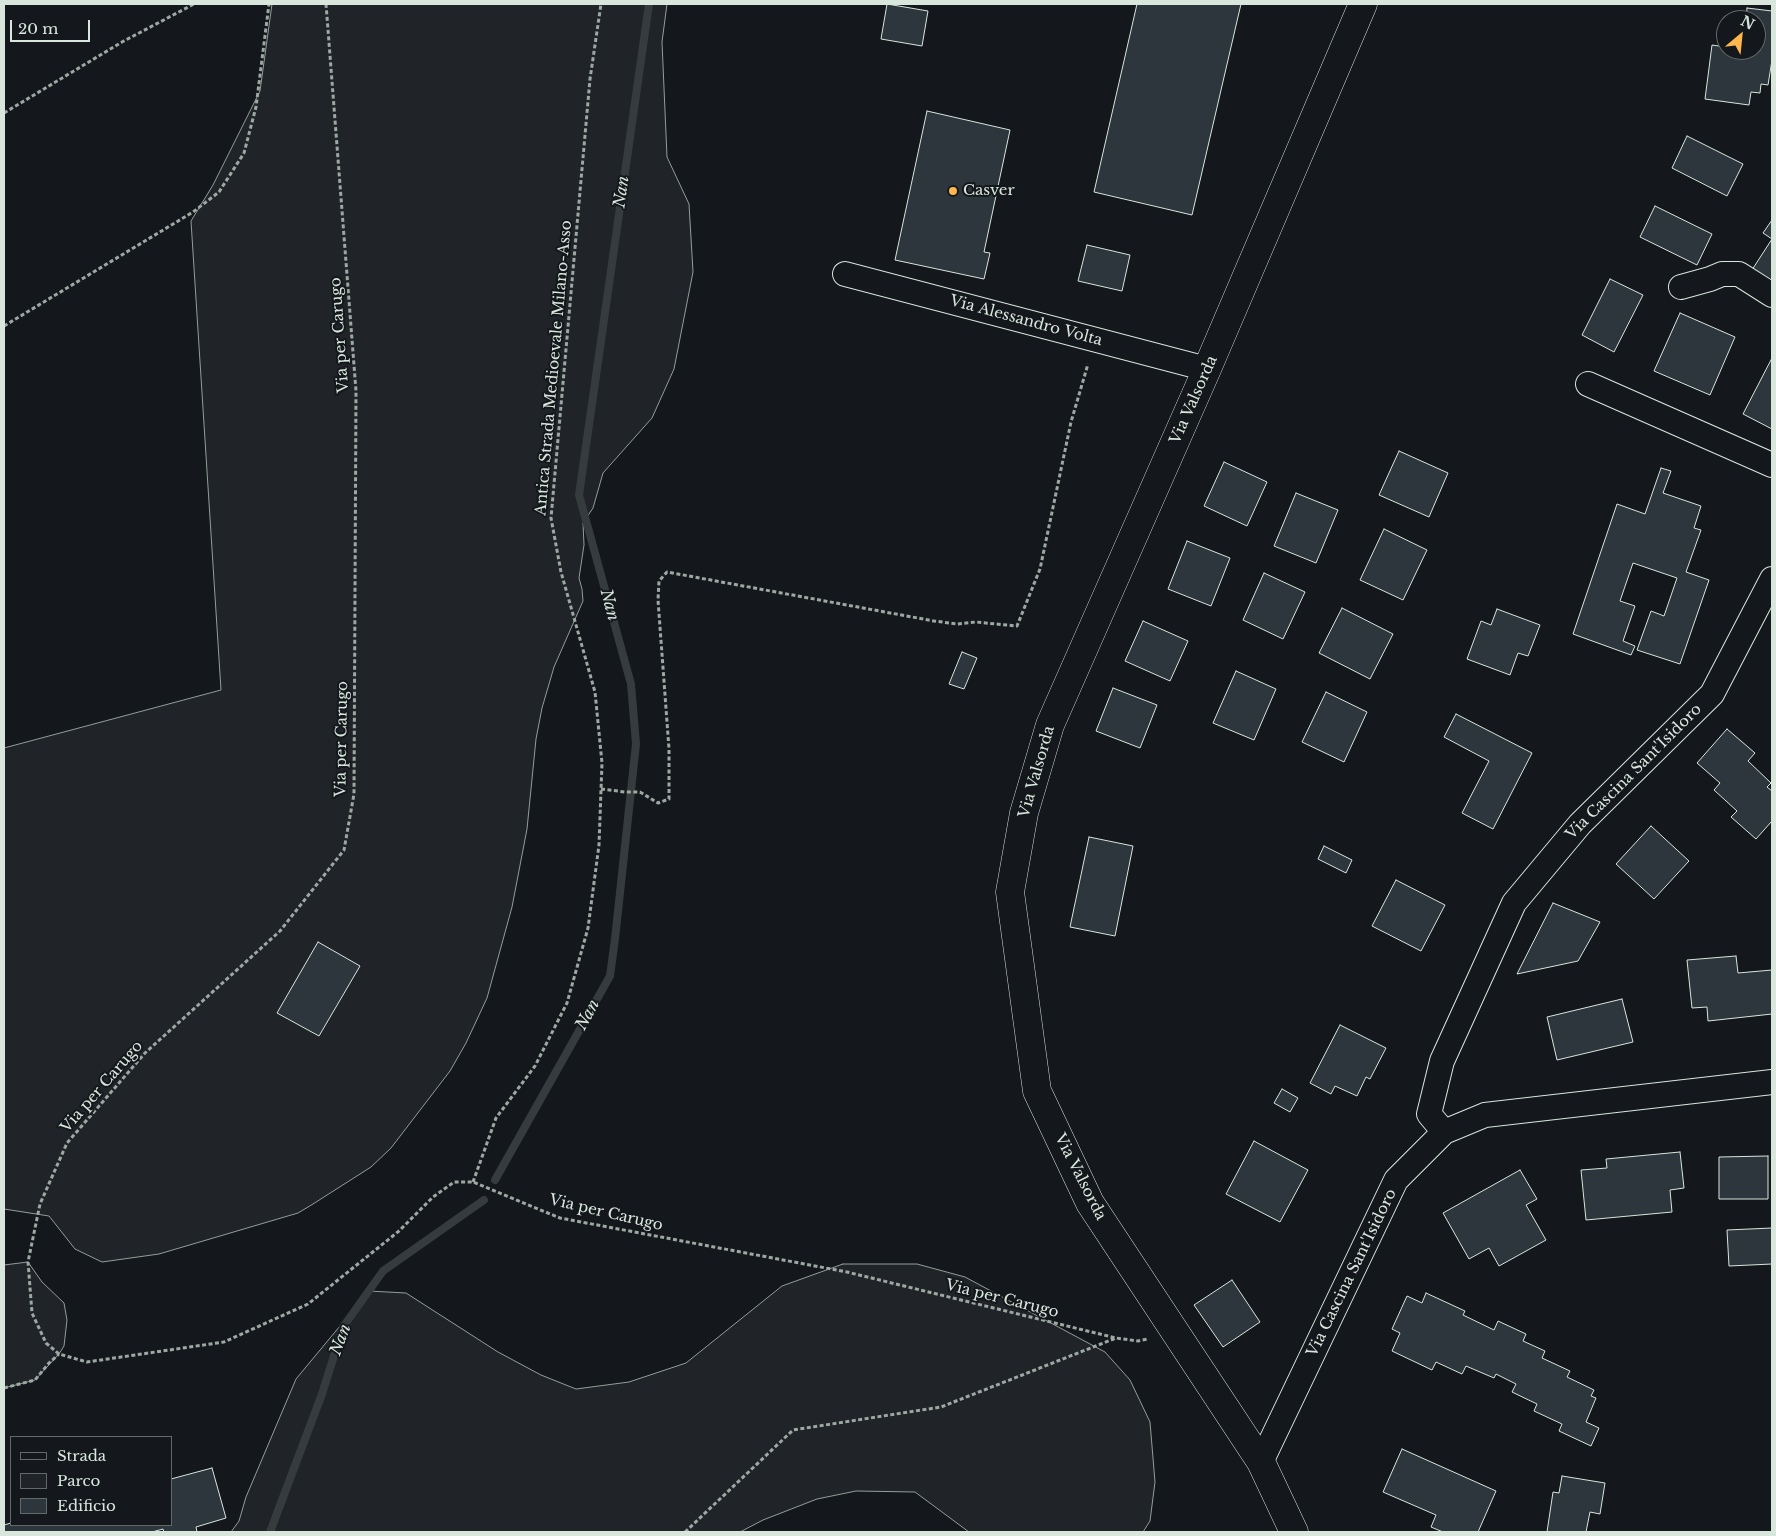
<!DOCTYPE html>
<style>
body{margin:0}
#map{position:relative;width:1776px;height:1536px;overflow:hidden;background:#14181c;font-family:"Libre Baskerville",serif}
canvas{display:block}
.frame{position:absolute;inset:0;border:5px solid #d8e6dc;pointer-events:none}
.legend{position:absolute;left:10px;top:1436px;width:162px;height:90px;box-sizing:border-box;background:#14181c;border:1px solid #626a69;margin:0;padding:6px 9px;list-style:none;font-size:15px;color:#d8e6dc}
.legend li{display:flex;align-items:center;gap:10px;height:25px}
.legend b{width:25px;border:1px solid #626a69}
.north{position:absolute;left:1716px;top:10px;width:50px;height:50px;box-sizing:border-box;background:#14181c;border:1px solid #626a69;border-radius:50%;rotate:28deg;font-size:14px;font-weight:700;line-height:20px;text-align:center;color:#d8e6dc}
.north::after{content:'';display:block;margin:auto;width:18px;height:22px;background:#ffb74d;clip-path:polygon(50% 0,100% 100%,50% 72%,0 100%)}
.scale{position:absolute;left:10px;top:20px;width:80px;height:22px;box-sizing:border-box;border:2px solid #d8e6dc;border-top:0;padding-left:6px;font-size:15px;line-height:18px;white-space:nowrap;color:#d8e6dc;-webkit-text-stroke:4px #14181c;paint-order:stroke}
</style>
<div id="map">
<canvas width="1776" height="1536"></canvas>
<div class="frame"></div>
<ul class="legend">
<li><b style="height:6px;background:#14181c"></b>Strada</li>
<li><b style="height:14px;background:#202428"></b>Parco</li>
<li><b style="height:14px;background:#2c363c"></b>Edificio</li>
</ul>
<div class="north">N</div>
<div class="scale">20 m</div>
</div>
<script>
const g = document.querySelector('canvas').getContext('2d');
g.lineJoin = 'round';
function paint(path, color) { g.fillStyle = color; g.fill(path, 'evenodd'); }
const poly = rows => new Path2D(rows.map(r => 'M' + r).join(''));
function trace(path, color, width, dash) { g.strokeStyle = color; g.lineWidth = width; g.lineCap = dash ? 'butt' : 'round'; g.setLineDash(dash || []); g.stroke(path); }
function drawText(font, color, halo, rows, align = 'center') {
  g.font = font + ' "Libre Baskerville",serif'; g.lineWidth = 4; g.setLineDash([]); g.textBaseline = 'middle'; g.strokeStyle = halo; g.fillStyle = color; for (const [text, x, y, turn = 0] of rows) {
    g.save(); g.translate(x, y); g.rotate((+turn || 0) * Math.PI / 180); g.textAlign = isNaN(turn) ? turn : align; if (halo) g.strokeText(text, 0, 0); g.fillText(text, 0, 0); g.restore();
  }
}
const green = poly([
 [272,4,667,4,662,42,667,157,689,204,693,272,674,369,652,418,603,473,593,508,583,523,584,545,579,578,582,589,583,601,554,667,542,708,536,739,527,829,512,907,487,998,466,1043,450,1071,391,1148,371,1167,313,1204,298,1213,159,1254,102,1262,75,1249,49,1216,4,1209,4,748,221,690,191,221,213,185,260,91,272,4],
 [28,1262,42,1282,64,1303,67,1320,64,1346,59,1354,35,1380,4,1388,4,1265,28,1262],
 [843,1264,917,1264,965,1277,1105,1352,1130,1380,1150,1422,1155,1482,1150,1521,1143,1532,969,1532,915,1492,856,1491,817,1499,763,1520,740,1532,231,1532,239,1521,246,1497,296,1379,369,1291,406,1293,498,1352,541,1375,576,1389,629,1382,686,1363,782,1286,843,1264]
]);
const stream = poly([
 [495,1180,610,976,615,939,636,744,631,684,579,495,649,4],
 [270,1532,322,1394,343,1327,383,1271,484,1200]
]);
const building = poly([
 [887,4,928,11,922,46,881,39,887,4],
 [1137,4,1241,4,1192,215,1094,192,1137,4],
 [1747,8,1772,11,1772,60,1768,85,1761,84,1760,93,1751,92,1749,105,1705,99,1712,45,1726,47,1726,50,1756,50,1756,20,1746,20,1747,8],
 [927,111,1010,130,984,252,990,253,984,279,895,260,927,111],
 [1687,136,1743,164,1727,196,1672,168,1687,136],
 [1655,206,1712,234,1697,265,1640,237,1655,206],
 [1772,220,1772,287,1750,273,1772,239,1763,233,1772,220],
 [1087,245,1130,255,1122,291,1078,281,1087,245],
 [1610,279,1643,295,1614,352,1582,335,1610,279],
 [1680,313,1735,337,1710,395,1654,371,1680,313],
 [1772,358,1772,429,1743,414,1772,358],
 [1399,451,1448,473,1429,517,1379,495,1399,451],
 [1224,462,1267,482,1247,526,1204,506,1224,462],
 [1661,468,1671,471,1663,493,1701,506,1694,528,1701,530,1686,572,1709,580,1680,664,1637,650,1651,611,1664,616,1677,578,1633,563,1620,601,1635,606,1623,641,1635,646,1631,655,1573,634,1617,504,1645,514,1661,468],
 [1296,493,1338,510,1316,563,1274,546,1296,493],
 [1384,529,1427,550,1403,600,1360,580,1384,529],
 [1187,541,1230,558,1211,606,1168,589,1187,541],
 [1264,573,1305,592,1283,639,1243,620,1264,573],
 [1342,608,1393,634,1370,679,1319,653,1342,608],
 [1497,609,1540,625,1528,656,1518,653,1510,675,1467,659,1481,621,1491,625,1497,609],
 [1143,621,1188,641,1170,681,1125,661,1143,621],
 [962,652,977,658,964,689,949,684,962,652],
 [1236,671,1276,689,1254,740,1213,723,1236,671],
 [1113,688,1157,705,1140,748,1096,731,1113,688],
 [1326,692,1367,712,1344,762,1302,742,1326,692],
 [1456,714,1532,753,1493,829,1462,813,1489,761,1444,737,1456,714],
 [1727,729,1755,753,1748,761,1771,783,1767,787,1772,791,1772,821,1756,839,1731,817,1737,811,1714,790,1720,783,1697,763,1727,729],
 [1651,826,1689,861,1654,899,1616,864,1651,826],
 [1089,837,1133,846,1115,936,1070,927,1089,837],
 [1324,846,1352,860,1346,873,1318,859,1324,846],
 [1396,880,1445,905,1421,951,1372,926,1396,880],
 [1553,903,1600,922,1578,961,1517,974,1553,903],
 [318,942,360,966,319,1036,277,1013,318,942],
 [1736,956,1738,973,1772,970,1772,1014,1708,1021,1707,1007,1692,1008,1687,960,1736,956],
 [1622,999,1633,1042,1557,1060,1547,1017,1622,999],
 [1340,1025,1386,1048,1370,1079,1366,1077,1357,1096,1335,1086,1331,1094,1310,1083,1340,1025],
 [1282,1089,1298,1098,1290,1112,1274,1103,1282,1089],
 [1254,1141,1308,1170,1280,1222,1226,1194,1254,1141],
 [1680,1152,1684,1188,1670,1190,1672,1212,1586,1220,1581,1170,1607,1168,1606,1159,1680,1152],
 [1768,1156,1768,1199,1719,1199,1719,1157,1768,1156],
 [1520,1170,1537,1199,1526,1205,1546,1240,1499,1266,1489,1248,1469,1259,1443,1213,1520,1170],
 [1772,1228,1772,1264,1729,1266,1727,1230,1772,1228],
 [1232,1280,1260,1322,1223,1347,1194,1305,1232,1280],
 [1426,1293,1465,1311,1463,1315,1494,1330,1498,1321,1526,1334,1523,1341,1545,1351,1542,1358,1570,1371,1567,1377,1594,1390,1591,1396,1596,1398,1586,1422,1599,1428,1591,1446,1559,1431,1562,1424,1534,1411,1537,1404,1512,1392,1516,1384,1496,1374,1494,1378,1466,1366,1462,1374,1436,1362,1432,1370,1392,1351,1400,1333,1392,1329,1407,1296,1422,1303,1426,1293],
 [1402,1449,1496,1491,1478,1532,1443,1532,1431,1527,1436,1515,1383,1492,1402,1449],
 [212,1468,226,1518,196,1527,197,1532,164,1532,163,1529,152,1532,4,1532,4,1525,11,1523,11,1525,171,1525,171,1479,212,1468],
 [1562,1476,1605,1483,1600,1514,1590,1512,1586,1532,1547,1532,1553,1492,1559,1493,1562,1476]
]);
const path = poly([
 [326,4,356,391,354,794,344,850,280,931,145,1053,67,1143,40,1204,28,1262,32,1313,46,1343,59,1354,87,1362,224,1342,308,1304,399,1231,433,1197,454,1182,473,1182,560,1218,847,1272,1116,1338,1138,1341,1148,1339],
 [4,113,122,42,194,4],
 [4,326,193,212,219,192,244,153,256,107,269,4],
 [601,789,625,792,640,792,658,803,669,799,669,749,658,600,659,581,667,572,934,621,957,624,976,622,1017,626,1040,569,1071,422,1088,364],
 [473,1182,496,1118,535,1066,567,1003,588,928,599,845,602,763,595,692,561,572,551,518,590,79,601,4],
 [4,1388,35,1380,49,1363,59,1354],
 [685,1532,793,1430,941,1407,1116,1338]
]);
const minor = poly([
 [845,274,1207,369],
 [1681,287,1710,279,1722,274,1739,274,1772,295],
 [1588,384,1772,465],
 [1444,1132,1485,1115,1772,1082],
 [1261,1462,1396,1180,1444,1132,1429,1114,1442,1061,1514,903,1580,824,1712,694,1772,579]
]);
const tertiary = poly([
 [1294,1532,1261,1462,1090,1203,1037,1091,1010,892,1024,813,1050,725,1207,369,1363,4]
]);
const markers = [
 [953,191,5,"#ffb74d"]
];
const poiNames = [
 ["Casver",963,191]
];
const streetNames = [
 ["Via Alessandro Volta",1026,321,15],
 ["Via per Carugo",340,335,-94],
 ["Antica Strada Medioevale Milano-Asso",554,368,-85],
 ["Via Valsorda",1194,400,-66],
 ["Via per Carugo",342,739,-89],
 ["Via Valsorda",1037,772,-74],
 ["Via Cascina Sant'Isidoro",1634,772,-45],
 ["Via per Carugo",102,1087,-49],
 ["Via Valsorda",1080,1177,63],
 ["Via per Carugo",606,1213,13],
 ["Via Cascina Sant'Isidoro",1352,1273,-64],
 ["Via per Carugo",1002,1299,14]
];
const waterNames = [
 ["Nan",622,192,-82],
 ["Nan",609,605,75],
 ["Nan",588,1015,-61],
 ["Nan",341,1340,-69]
];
paint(green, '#202428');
trace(green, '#939e99', 1);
trace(stream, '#363b3e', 8);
paint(building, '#2c363c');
trace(building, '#d8e6dc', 1);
trace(minor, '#d8e6dc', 26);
trace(tertiary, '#d8e6dc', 29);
trace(path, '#9da8a2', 3, [4, 2.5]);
trace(minor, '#14181c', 24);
trace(tertiary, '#14181c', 28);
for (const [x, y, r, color] of markers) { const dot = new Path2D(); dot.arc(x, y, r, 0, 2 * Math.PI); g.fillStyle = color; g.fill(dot); trace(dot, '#14181c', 2); }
drawText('15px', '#d8e6dc', '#14181c', poiNames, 'left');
drawText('15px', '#d8e6dc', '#14181c', streetNames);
drawText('italic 16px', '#d8e6dc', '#14181c', waterNames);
</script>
